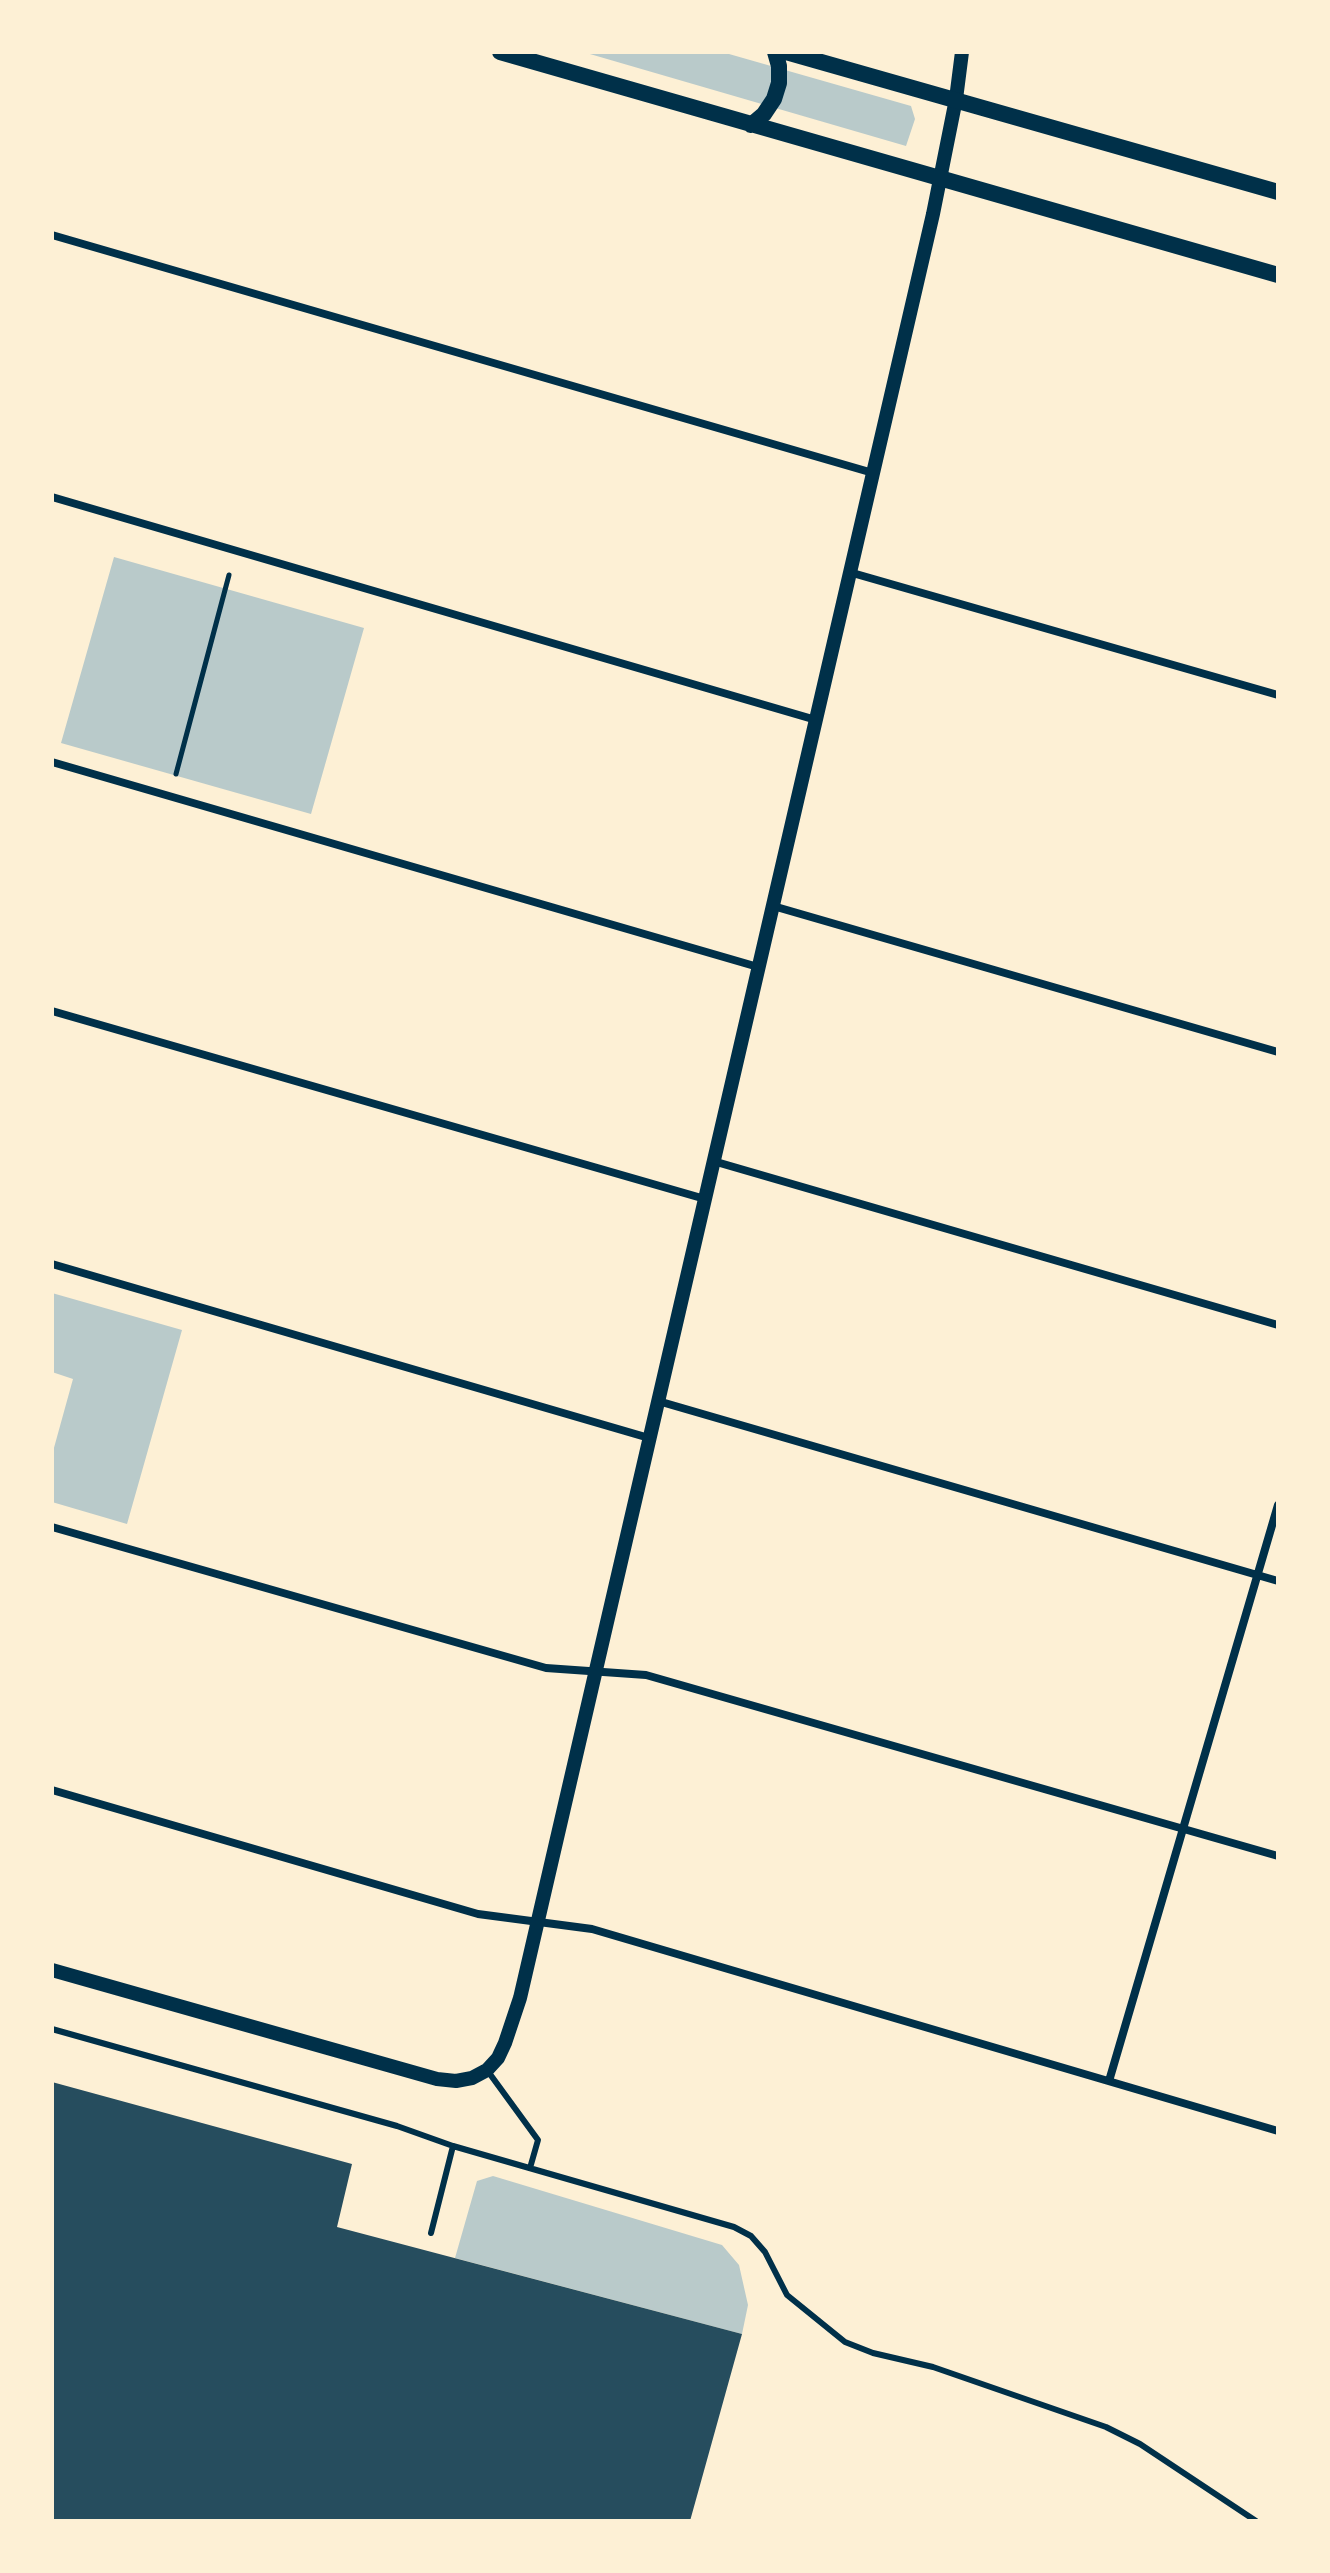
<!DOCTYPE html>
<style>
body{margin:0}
#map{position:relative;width:1330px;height:2573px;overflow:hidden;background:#fdf0d5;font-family:"Asap Condensed",sans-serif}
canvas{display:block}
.frame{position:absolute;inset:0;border:54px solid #fdf0d5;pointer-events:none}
</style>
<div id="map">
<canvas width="1330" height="2573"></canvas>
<div class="frame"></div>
</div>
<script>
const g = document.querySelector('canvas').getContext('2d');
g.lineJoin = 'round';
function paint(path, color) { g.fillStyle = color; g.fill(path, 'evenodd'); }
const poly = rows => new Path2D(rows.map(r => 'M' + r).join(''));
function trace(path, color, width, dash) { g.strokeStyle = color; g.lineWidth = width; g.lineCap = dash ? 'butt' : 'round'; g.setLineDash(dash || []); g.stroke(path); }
const green = poly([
 [583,52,722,52,911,106,915,119,906,146],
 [114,557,364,628,311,814,61,743],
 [52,1293,182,1330,127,1524,52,1502,52,1455,73,1379,52,1372],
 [493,2176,722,2245,739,2265,748,2305,742,2334,455,2258,477,2181]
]);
const building = poly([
 [52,2082,352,2164,337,2227,742,2334,690,2521,52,2521]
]);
const path = poly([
 [176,774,229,575]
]);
const service = poly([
 [52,2029,397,2126,453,2146,734,2227,751,2236,765,2252,787,2295,845,2342,873,2353,933,2367,1106,2427,1140,2444,1256,2521],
 [487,2070,538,2140,530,2168],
 [431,2233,453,2146]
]);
const minor = poly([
 [52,235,873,473],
 [52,497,816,720],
 [849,572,1278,695],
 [52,762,758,967],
 [773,906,1278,1052],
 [52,1011,705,1199],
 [713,1161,1278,1325],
 [52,1264,649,1438],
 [658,1401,1278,1581],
 [52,1527,546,1668,646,1675,1278,1856],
 [52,1790,478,1914,592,1929,1278,2131],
 [1109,2081,1278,1505]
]);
const tertiary = poly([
 [52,1970,437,2079,456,2081,472,2078,487,2070,498,2058,505,2043,520,1998,933,214,956,99,962,52]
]);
const secondary = poly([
 [500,52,1278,275],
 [786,52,1278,192],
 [751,125,764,114,774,99,779,83,779,66,775,52]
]);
paint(green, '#b9caca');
paint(building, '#264d5e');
trace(path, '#003049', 5);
trace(service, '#003049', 6);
trace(minor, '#003049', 8);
trace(tertiary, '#003049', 14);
trace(secondary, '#003049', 16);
</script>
